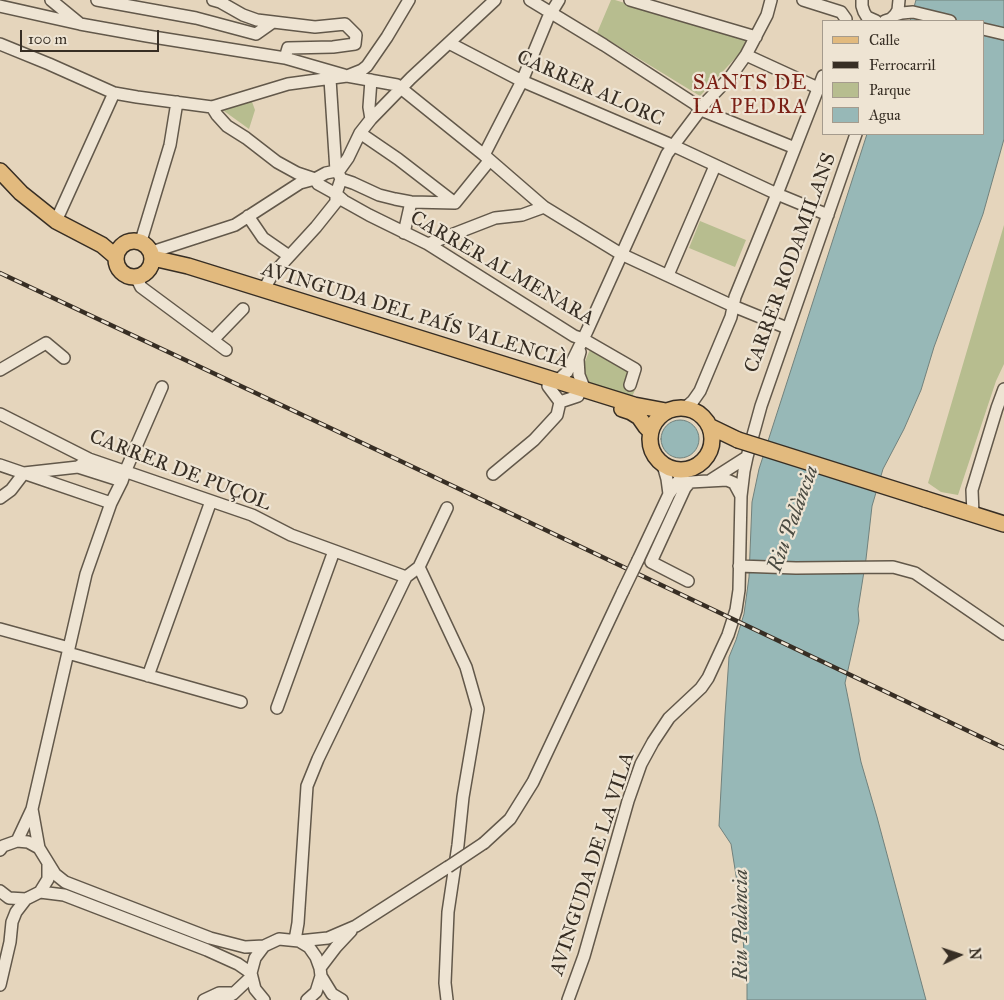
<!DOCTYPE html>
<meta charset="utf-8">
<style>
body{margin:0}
#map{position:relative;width:1004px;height:1000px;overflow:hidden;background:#e5d5bc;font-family:"IM FELL Great Primer",serif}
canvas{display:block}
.legend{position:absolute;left:822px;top:20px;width:162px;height:115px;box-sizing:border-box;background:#eee4d3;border:1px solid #a59b8d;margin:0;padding:6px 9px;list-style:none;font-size:15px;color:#372e24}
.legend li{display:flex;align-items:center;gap:10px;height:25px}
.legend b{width:25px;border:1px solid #a59b8d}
.north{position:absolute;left:934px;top:930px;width:50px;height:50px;-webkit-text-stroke:4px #eee4d3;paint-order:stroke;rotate:86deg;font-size:14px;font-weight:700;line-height:20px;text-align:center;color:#372e24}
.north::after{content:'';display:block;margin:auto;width:18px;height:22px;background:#372e24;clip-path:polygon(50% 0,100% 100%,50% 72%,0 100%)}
.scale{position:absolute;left:20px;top:30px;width:139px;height:22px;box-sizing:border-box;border:2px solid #372e24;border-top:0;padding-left:6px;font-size:15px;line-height:18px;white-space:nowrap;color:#372e24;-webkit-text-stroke:4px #eee4d3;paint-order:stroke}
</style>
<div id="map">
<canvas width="1004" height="1000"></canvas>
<ul class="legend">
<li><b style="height:6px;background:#e2ba7e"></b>Calle</li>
<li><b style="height:6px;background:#372e24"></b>Ferrocarril</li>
<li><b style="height:14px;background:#b7bd8f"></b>Parque</li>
<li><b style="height:14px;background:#97b8b7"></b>Agua</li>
</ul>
<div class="north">N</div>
<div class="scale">100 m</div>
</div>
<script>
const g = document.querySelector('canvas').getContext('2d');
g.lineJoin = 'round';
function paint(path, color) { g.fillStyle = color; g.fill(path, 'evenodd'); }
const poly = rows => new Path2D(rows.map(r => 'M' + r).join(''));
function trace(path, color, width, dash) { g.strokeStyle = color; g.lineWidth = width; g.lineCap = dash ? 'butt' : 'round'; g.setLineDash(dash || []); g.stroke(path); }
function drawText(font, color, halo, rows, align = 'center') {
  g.font = font + ' "IM FELL Great Primer",serif'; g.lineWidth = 4.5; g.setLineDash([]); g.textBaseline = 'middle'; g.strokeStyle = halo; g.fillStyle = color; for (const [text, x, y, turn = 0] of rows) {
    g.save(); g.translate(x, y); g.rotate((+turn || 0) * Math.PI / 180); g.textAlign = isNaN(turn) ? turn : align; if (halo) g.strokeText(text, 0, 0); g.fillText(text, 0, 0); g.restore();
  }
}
const green = poly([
 [611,0,615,0,746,40,741,52,700,96,597,33],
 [251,99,255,110,249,129,224,111,223,109],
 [700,221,746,240,735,267,689,248],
 [1004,225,1004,364,996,381,958,495,941,492,928,483],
 [591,347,631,370,630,385,636,388,631,399,590,387,583,378,584,364]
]);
const water = poly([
 [916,0,1004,0,1004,139,983,214,934,347,921,390,904,429,883,469,872,506,866,559,858,609,859,621,845,683,861,762,877,817,926,1000,747,1000,747,981,738,888,731,844,719,826,725,715,729,657,736,640,744,614,749,577,752,502,759,469,867,134,983,134,983,21,910,21,916,0],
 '661 439a19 19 0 1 1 38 0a19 19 0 1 1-38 0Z'
]);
const minor = poly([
 [51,0,79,23],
 [97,0,196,18,256,34,273,22],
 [213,0,220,2,243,15,257,20,315,27,345,24,356,35,355,44,333,47,288,48,285,58],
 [530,0,604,45,695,104,701,110,795,148],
 [630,0,756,37],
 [803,0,841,12,846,19],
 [862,0,862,6,864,12,867,17,876,21],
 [0,6,80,24,147,36,285,58,344,75],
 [895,15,902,13,913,12,950,21],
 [885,21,891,19,895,15,898,10,899,0],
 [983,29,1004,34],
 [449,43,522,81,674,146,777,194,828,215],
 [0,44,49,64,114,93,137,97,212,107,288,84,347,76,397,85,484,155,544,207,621,254,733,306,787,328],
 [746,55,818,88],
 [347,76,362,70,367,66,387,37,409,0],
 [330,79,336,171],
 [371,80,369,107,371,119],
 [212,107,217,115,227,126,246,138,277,162,297,173,315,179],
 [360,133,398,159,455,203],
 [484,155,522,81,548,18,559,0],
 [338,172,348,158,360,133,371,119,411,78,495,0],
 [341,179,353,183,379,195,395,199,411,202,455,203],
 [336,194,344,201,369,215,428,244,574,336,583,339,635,369,630,385],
 [455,203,489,161],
 [248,216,263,238,289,256],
 [56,221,114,93],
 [404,233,411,202],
 [141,241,170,145,177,102],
 [428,244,495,218,522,215,544,207],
 [152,252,235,225,300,183,315,179,326,173,336,171,338,172,341,179,336,194,318,184,315,179],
 [668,275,715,166],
 [136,277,141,287,145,290,226,350],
 [264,289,272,275,316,227,336,202,336,194],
 [213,340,243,309],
 [580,352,578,359,579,375,585,390],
 [0,370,46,343,64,358],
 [557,381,567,372,587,331,667,154,707,101,731,76,746,55,767,15,771,0],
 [548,386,560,402],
 [560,402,578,396],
 [685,408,693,401,700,391,731,317,735,297,777,194,823,76],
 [0,414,89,459,252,515,291,535,406,577],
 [0,465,111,503],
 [663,465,667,479,669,494],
 [78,467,122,481],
 [493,474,534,440,557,415,560,402],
 [711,480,747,457],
 [0,498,11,490,24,473,78,467,89,459],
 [973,514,972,490,997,408,1004,389],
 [638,560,669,494,686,470],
 [739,566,796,568,893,567,915,573,1004,634],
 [419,567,466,667,478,709,463,797,458,845,448,912,445,983,447,1000],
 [688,581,651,562,685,488,690,482,727,480,734,483,741,496],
 [0,629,69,648],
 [68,653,241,702],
 [148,676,211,501],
 [277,708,334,551],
 [32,809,39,848],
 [17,841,32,809,86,574,111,503,122,481,125,472,162,387],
 [484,843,510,819,533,782,623,591],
 [0,850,3,846,17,841,28,842,39,848,55,874,65,882,210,938,245,947,264,946,279,939,299,941,309,947,316,957,320,968,321,976,316,992,307,1000],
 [0,891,9,898,26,899,40,892,48,879,48,864],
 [40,892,64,895,207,950,238,964,251,973],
 [295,940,298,923,307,786,318,759,406,577,419,567,447,508],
 [299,941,328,938,356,926,448,867],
 [320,968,336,947,351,931],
 [321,976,332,994,342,1000],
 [0,985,10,942,12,922,16,912,26,899],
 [204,1000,219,993,231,993],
 [222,1000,233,994,251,977],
 [264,1000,255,989,251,973,255,958,264,946],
 [568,1000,584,956,628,801,641,764,653,742,669,718,701,688,708,678,728,635,736,610,739,590,741,496,744,471,747,457,761,406,856,134]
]);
const major = poly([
 [0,171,21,193,56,221,102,245,116,257],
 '116 259a18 18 0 1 1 36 0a18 18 0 1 1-36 0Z',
 [153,258,188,266,634,405,666,411],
 '650 439a31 31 0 1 1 62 0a31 31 0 1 1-62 0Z',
 [622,409,631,412,639,417,646,427,650,431],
 [709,426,738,440],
 [925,499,1004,524]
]);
const rail = poly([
 [0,273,392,457,1004,748]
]);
const minorBridge = poly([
 [623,591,638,560],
 [448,867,484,843]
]);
const majorBridge = poly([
 [738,440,925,499]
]);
const streetNames = [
 ["CARRER ALORC",590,89,24],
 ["CARRER RODAMILANS",791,263,-70],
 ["CARRER ALMENARA",502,269,30],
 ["AVINGUDA DEL PAÍS VALENCIÀ",415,316,17],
 ["CARRER DE PUÇOL",180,471,21],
 ["AVINGUDA DE LA VILA",593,864,-72]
];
const neighbourhoodNames = [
 ["SANTS DE",750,84],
 ["LA PEDRA",750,108]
];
const waterNames = [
 ["Riu Palància",794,519,-70],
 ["Riu Palància",742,925,-90]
];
paint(green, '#b7bd8f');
paint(water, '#97b8b7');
trace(water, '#71817c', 1);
trace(minor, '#62584a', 14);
trace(major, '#372e24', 18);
trace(minor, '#eee4d3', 11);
trace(major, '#e2ba7e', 15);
trace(rail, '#372e24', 4.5);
trace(rail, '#eee4d3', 2.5, [8]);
trace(minorBridge, '#62584a', 14, []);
trace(majorBridge, '#372e24', 18, []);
trace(minorBridge, '#eee4d3', 11);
trace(majorBridge, '#e2ba7e', 15);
drawText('20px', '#372e24', '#eee4d3', streetNames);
g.letterSpacing = '1px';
drawText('21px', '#7a1f14', '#eee4d3', neighbourhoodNames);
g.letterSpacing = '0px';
drawText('italic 21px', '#4a4a41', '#eee4d3', waterNames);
</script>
